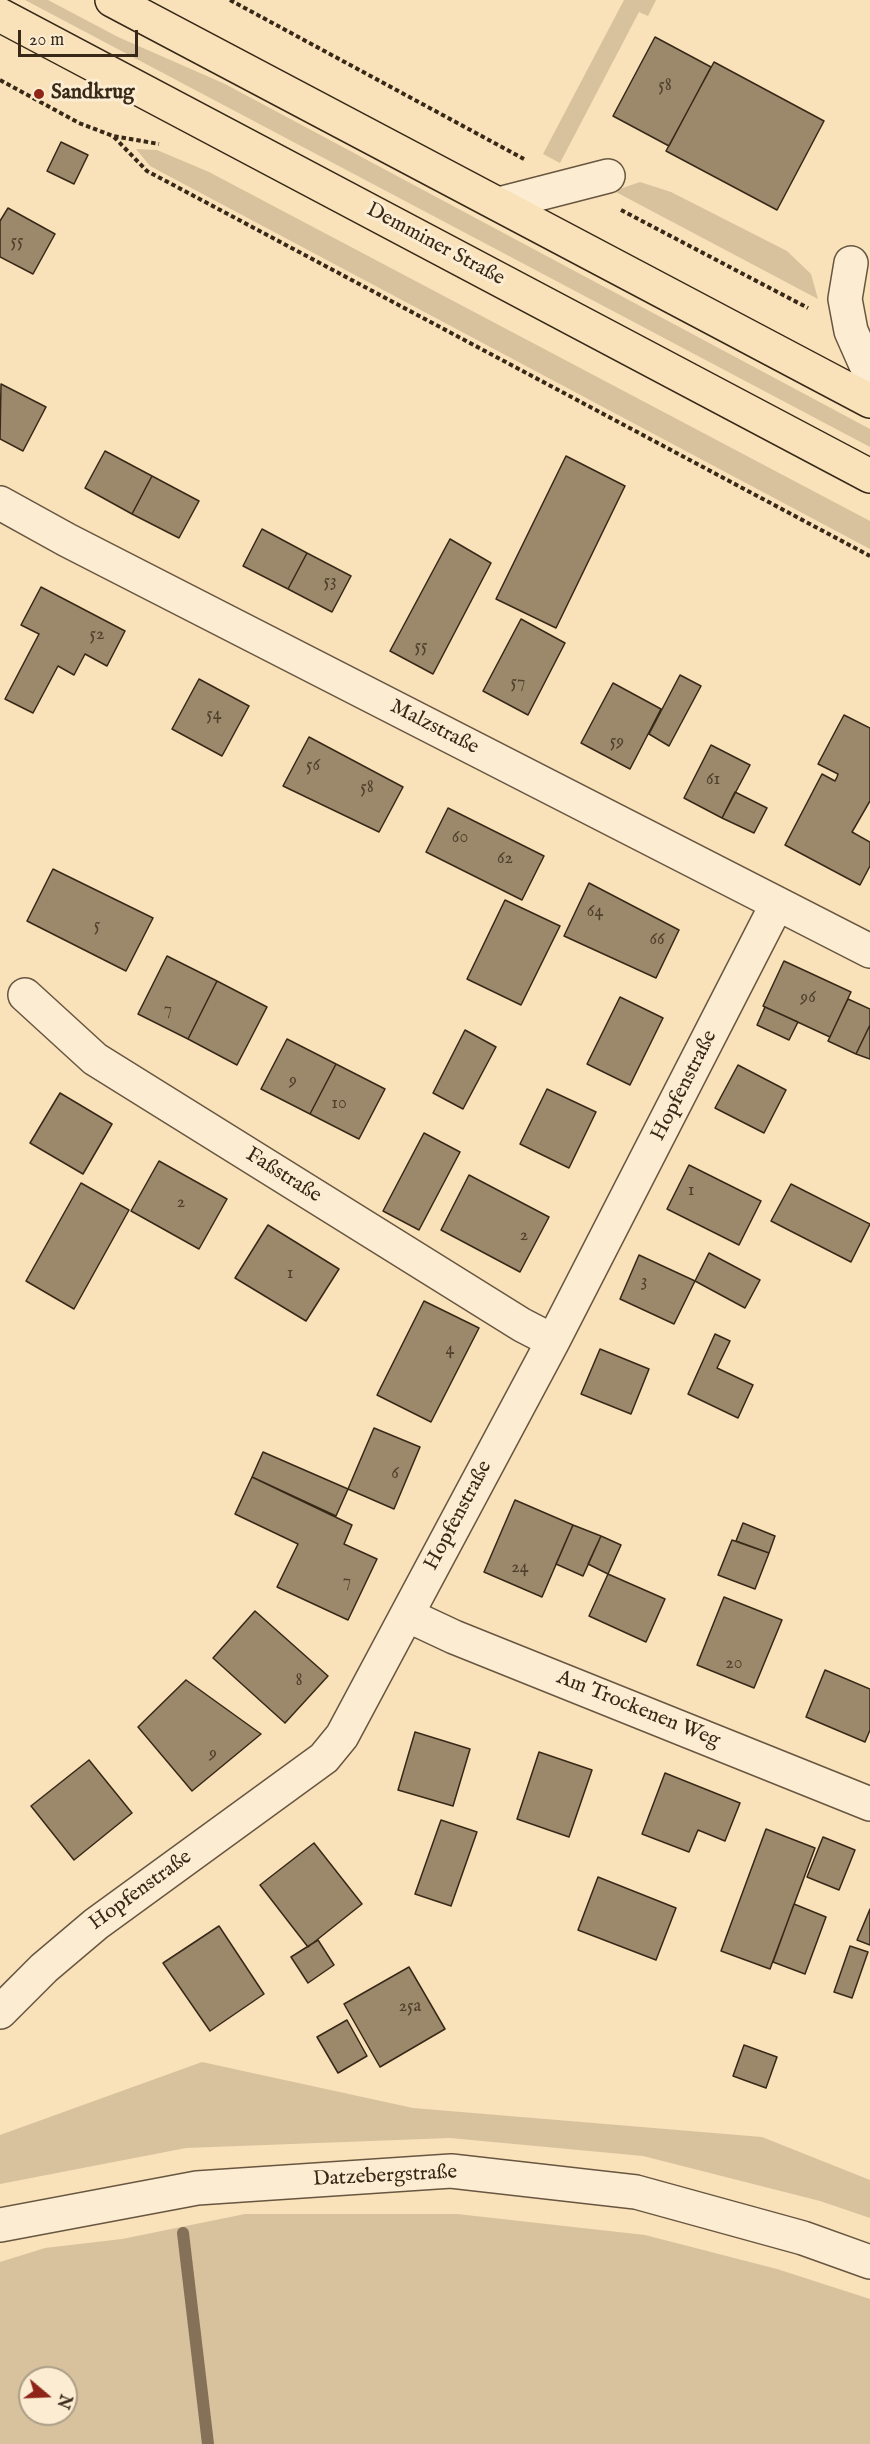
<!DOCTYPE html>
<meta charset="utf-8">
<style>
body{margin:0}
#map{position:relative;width:870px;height:2444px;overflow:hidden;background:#f9e1b9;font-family:"IM FELL English",serif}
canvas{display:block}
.north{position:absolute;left:18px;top:2366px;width:60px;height:60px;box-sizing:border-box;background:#fbecd2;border:2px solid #ad9e87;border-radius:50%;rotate:109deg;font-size:16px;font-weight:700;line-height:24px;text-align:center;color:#372817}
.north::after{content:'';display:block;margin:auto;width:21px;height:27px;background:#8f2418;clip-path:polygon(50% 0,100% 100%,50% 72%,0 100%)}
.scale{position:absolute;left:18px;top:30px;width:120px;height:27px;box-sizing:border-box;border:3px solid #372817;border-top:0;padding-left:8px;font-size:18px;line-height:21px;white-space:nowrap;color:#372817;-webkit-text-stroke:4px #fbecd2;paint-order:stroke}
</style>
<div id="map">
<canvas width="870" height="2444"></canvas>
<div class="north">N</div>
<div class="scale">20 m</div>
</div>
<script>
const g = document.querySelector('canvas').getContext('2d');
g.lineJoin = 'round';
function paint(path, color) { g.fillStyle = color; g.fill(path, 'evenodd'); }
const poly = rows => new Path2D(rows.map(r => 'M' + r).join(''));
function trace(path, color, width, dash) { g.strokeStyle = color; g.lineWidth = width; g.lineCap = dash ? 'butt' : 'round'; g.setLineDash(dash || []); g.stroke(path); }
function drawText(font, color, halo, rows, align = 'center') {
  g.font = font + ' "IM FELL English",serif'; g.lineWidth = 6; g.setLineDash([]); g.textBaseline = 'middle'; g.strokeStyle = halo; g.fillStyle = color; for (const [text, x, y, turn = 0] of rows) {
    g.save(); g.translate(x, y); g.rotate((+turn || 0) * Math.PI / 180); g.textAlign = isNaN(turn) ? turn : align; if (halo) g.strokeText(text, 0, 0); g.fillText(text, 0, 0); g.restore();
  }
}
const green = poly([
 [25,0,48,0,118,37,225,84,870,429,870,447],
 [624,0,656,0,648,16,639,12,560,163,543,154],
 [136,149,157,150,209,172,870,521,870,549,150,166],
 [640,182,671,192,787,251,811,274,818,299,614,191],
 [202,2062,413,2108,762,2137,870,2180,870,2218,820,2201,643,2156,450,2138,186,2148,0,2184,0,2135],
 [245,2214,457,2214,645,2235,777,2269,870,2299,870,2444,0,2444,0,2262,45,2248,122,2239],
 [30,2378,66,2378,66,2414,30,2414]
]);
const stream = poly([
 [183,2233,208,2444]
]);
const building = poly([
 [655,37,711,67,669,146,613,116,655,37],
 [714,62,824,121,777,210,666,151,714,62],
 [61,142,88,155,74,184,47,171,61,142],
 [8,208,55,234,33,274,0,257,0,221,8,208],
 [1,384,46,407,23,451,0,439,1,384],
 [105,451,152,476,132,514,85,488,105,451],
 [566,456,625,486,556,628,496,599,566,456],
 [152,476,199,501,179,538,132,514,152,476],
 [262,529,307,553,288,589,243,566,262,529],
 [450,539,491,563,433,674,390,651,450,539],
 [307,553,351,576,332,612,288,589,307,553],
 [41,587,125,631,107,666,85,654,74,675,58,666,33,713,5,699,39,634,21,625,41,587],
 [521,619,565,643,528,715,483,691,521,619],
 [680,675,701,686,669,746,649,734,680,675],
 [199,679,249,706,222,756,172,729,199,679],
 [613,683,661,709,630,769,581,743,613,683],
 [844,715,870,728,870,801,852,832,870,842,870,866,860,885,785,845,822,774,835,781,837,777,838,774,818,764,844,715],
 [309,737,403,787,379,832,283,786,309,737],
 [711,745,750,765,722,818,684,798,711,745],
 [735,792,767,808,754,833,722,818,735,792],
 [448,808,544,856,522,900,426,852,448,808],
 [53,869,153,918,126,971,27,921,53,869],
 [589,883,679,930,656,978,564,936,589,883],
 [505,900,560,926,521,1005,467,979,505,900],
 [167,956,217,981,188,1039,138,1014,167,956],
 [784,961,851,992,830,1037,763,1006,784,961],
 [217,981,267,1007,237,1065,188,1039,217,981],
 [620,997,663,1018,630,1085,587,1064,620,997],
 [848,999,870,1009,870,1025,856,1054,828,1041,848,999],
 [765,1007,798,1022,789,1040,757,1025,765,1007],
 [870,1025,870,1059,856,1054,870,1025],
 [465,1030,496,1047,463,1109,433,1093,465,1030],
 [287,1039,336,1064,310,1114,261,1089,287,1039],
 [336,1064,385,1089,359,1139,310,1114,336,1064],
 [738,1065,786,1090,764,1133,715,1108,738,1065],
 [547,1089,596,1112,569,1168,520,1144,547,1089],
 [60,1093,112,1124,83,1174,30,1143,60,1093],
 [424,1133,460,1152,419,1230,383,1211,424,1133],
 [159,1161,227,1199,199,1249,131,1211,159,1161],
 [689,1165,761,1201,739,1245,667,1209,689,1165],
 [469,1175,549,1217,520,1272,441,1230,469,1175],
 [81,1183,129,1210,74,1309,26,1281,81,1183],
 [791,1184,870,1224,851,1262,771,1221,791,1184],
 [268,1225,339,1269,306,1321,235,1278,268,1225],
 [709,1253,760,1280,745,1308,695,1281,709,1253],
 [639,1255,695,1281,674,1324,620,1299,639,1255],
 [424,1301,479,1328,431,1422,377,1395,424,1301],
 [715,1334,730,1341,717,1368,753,1385,738,1418,688,1394,715,1334],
 [600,1349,649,1369,631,1414,581,1394,600,1349],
 [374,1428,420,1447,394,1509,348,1489,374,1428],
 [263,1452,348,1489,336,1516,252,1477,263,1452],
 [252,1477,352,1525,344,1544,377,1559,348,1620,277,1587,298,1544,235,1514,252,1477],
 [515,1500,573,1525,542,1597,484,1572,515,1500],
 [743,1523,775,1536,769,1553,736,1541,743,1523],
 [573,1525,601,1536,583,1576,556,1564,573,1525],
 [601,1536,621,1545,608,1574,588,1564,601,1536],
 [732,1540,769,1553,755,1589,718,1575,732,1540],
 [608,1574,665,1599,646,1642,589,1616,608,1574],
 [724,1597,782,1620,754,1688,697,1665,724,1597],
 [255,1611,328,1676,285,1723,213,1658,255,1611],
 [825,1670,870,1689,870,1730,865,1742,806,1717,825,1670],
 [186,1680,261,1734,192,1791,138,1727,186,1680],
 [415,1732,470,1749,453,1806,398,1790,415,1732],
 [539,1752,592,1770,569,1837,517,1819,539,1752],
 [89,1760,132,1813,74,1860,31,1806,89,1760],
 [665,1773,740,1803,725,1841,698,1830,689,1852,642,1834,665,1773],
 [441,1820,477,1832,451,1906,415,1894,441,1820],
 [766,1829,815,1848,770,1969,721,1951,766,1829],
 [823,1837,855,1850,839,1890,807,1877,823,1837],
 [314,1843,362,1904,308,1947,260,1885,314,1843],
 [598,1877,676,1908,656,1960,578,1930,598,1877],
 [794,1904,826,1917,805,1974,773,1962,794,1904],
 [870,1909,870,1945,857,1940,870,1909],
 [219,1926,264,1994,210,2031,163,1963,219,1926],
 [318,1940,334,1965,308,1983,291,1957,318,1940],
 [850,1946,868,1952,852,1998,834,1992,850,1946],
 [409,1967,445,2029,380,2067,344,2004,409,1967],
 [347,2020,367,2056,338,2073,317,2037,347,2020],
 [744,2045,777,2057,766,2088,733,2076,744,2045]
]);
const path = poly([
 [230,0,524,159],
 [0,80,79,123,113,136,159,144],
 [114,137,147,171,870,556],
 [621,210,808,308]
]);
const minor = poly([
 [499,204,608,176],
 [851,263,845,299,851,331,870,374],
 [0,503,67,540,870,951],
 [25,995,95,1059,522,1325,553,1341],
 [407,1615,454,1637,870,1804],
 [0,2012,44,1968,96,1924,324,1758,342,1736,553,1341,777,904],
 [0,2225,197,2188,451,2171,636,2192,803,2238,870,2262]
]);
const major = poly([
 [112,0,870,401],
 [0,15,870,476]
]);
const markers = [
 [39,94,6,"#8f2418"]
];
const numberNames = [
 ["58",665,86],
 ["55",17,242],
 ["53",330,582],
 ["52",97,635],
 ["55",421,647],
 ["57",518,683],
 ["54",214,715],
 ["59",617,742],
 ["56",313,766],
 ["61",713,780],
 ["58",367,788],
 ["60",460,838],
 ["62",505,859],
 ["64",595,912],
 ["5",97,926],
 ["66",657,940],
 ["96",808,998],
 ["7",168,1010],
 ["9",293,1081],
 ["10",339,1104],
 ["1",691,1191],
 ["2",181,1203],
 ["2",524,1236],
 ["1",290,1274],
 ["3",644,1282],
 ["4",450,1350],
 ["6",395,1474],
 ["24",520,1568],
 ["7",347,1582],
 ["20",734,1664],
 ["8",299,1681],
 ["9",213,1754],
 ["25a",410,2007]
];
const poiNames = [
 ["Sandkrug",51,94]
];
const streetNames = [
 ["Demminer Straße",435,245,28],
 ["Malzstraße",434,728,27],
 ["Hopfenstraße",685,1086,-63],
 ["Faßstraße",283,1176,32],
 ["Hopfenstraße",459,1516,-62],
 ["Am Trockenen Weg",638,1710,22],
 ["Hopfenstraße",141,1891,-36],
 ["Datzebergstraße",385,2177,-3]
];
paint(green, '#d8c29d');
trace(stream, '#847157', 12);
paint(building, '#9c886b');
trace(building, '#372817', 1.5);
trace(minor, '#685640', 36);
trace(major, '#372817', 36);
trace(path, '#372817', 4, [4.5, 3]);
trace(minor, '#fbecd2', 33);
trace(major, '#f9e1b9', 33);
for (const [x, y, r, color] of markers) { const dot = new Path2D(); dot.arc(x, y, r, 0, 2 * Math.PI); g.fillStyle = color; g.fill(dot); trace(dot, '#fbecd2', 2); }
drawText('18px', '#50402c', null, numberNames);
drawText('bold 21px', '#372817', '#fbecd2', poiNames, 'left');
drawText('21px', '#372817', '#fbecd2', streetNames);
</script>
